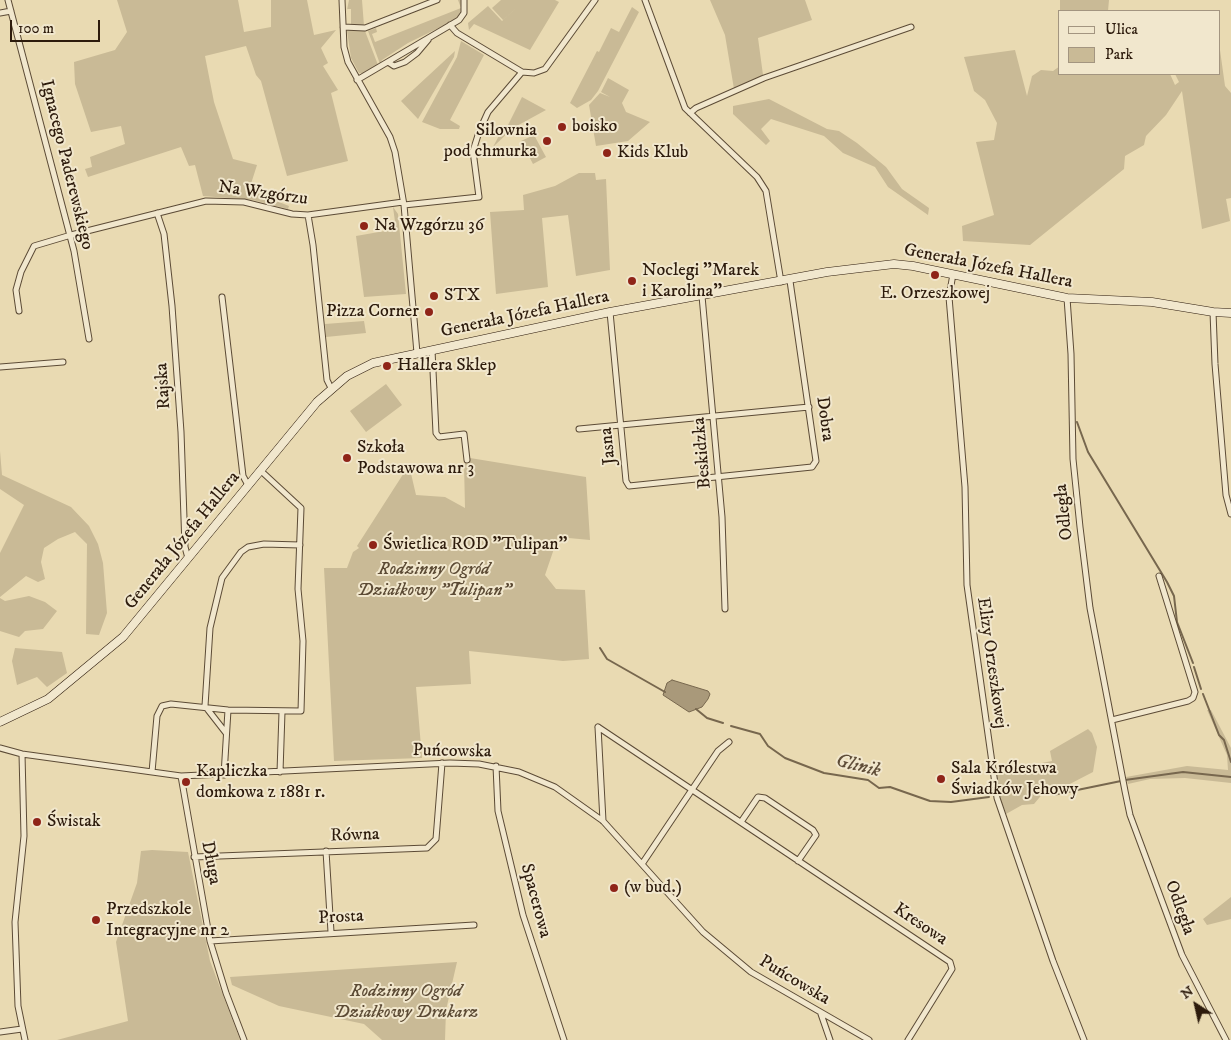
<!DOCTYPE html>
<meta charset="utf-8">
<style>
body{margin:0}
#map{position:relative;width:1231px;height:1040px;overflow:hidden;background:#e9dab2;font-family:"IM FELL DW Pica",serif}
canvas{display:block}
.legend{position:absolute;left:1058px;top:10px;width:162px;height:65px;box-sizing:border-box;background:#f1e7cd;border:1px solid #a39580;margin:0;padding:6px 9px;list-style:none;font-size:15px;color:#2d1b0c}
.legend li{display:flex;align-items:center;gap:10px;height:25px}
.legend b{width:25px;border:1px solid #a39580}
.north{position:absolute;left:1171px;top:980px;width:50px;height:50px;-webkit-text-stroke:4px #f1e7cd;paint-order:stroke;rotate:325deg;font-size:14px;font-weight:700;line-height:20px;text-align:center;color:#2d1b0c}
.north::after{content:'';display:block;margin:auto;width:18px;height:22px;background:#2d1b0c;clip-path:polygon(50% 0,100% 100%,50% 72%,0 100%)}
.scale{position:absolute;left:10px;top:20px;width:90px;height:22px;box-sizing:border-box;border:2px solid #2d1b0c;border-top:0;padding-left:6px;font-size:15px;line-height:18px;white-space:nowrap;color:#2d1b0c;-webkit-text-stroke:4px #f1e7cd;paint-order:stroke}
</style>
<div id="map">
<canvas width="1231" height="1040"></canvas>
<ul class="legend">
<li><b style="height:6px;background:#f1e7cd"></b>Ulica</li>
<li><b style="height:14px;background:#c9ba96"></b>Park</li>
</ul>
<div class="north">N</div>
<div class="scale">100 m</div>
</div>
<script>
const g = document.querySelector('canvas').getContext('2d');
g.lineJoin = 'round';
function paint(path, color) { g.fillStyle = color; g.fill(path, 'evenodd'); }
const poly = rows => new Path2D(rows.map(r => 'M' + r).join(''));
function trace(path, color, width, dash) { g.strokeStyle = color; g.lineWidth = width; g.lineCap = dash ? 'butt' : 'round'; g.setLineDash(dash || []); g.stroke(path); }
function drawText(font, color, halo, rows, align = 'center') {
  g.font = font + ' "IM FELL DW Pica",serif'; g.lineWidth = 4; g.setLineDash([]); g.textBaseline = 'middle'; g.strokeStyle = halo; g.fillStyle = color; for (const [text, x, y, turn = 0] of rows) {
    g.save(); g.translate(x, y); g.rotate((+turn || 0) * Math.PI / 180); g.textAlign = isNaN(turn) ? turn : align; if (halo) g.strokeText(text, 0, 0); g.fillText(text, 0, 0); g.restore();
  }
}
const green = poly([
 [117,0,238,0,244,32,271,27,271,0,307,0,314,35,336,30,321,48,328,63,323,66,338,90,331,93,348,161,287,176,261,81,256,75,246,46,205,56,214,102,233,159,257,165,249,190,289,206,288,209,253,200,203,196,195,165,189,166,181,147,88,177,85,169,92,167,90,157,125,144,121,126,91,132,75,84,74,62,115,50,127,32],
 [349,0,362,0,364,26,351,26,351,9,347,9,347,15,347,10],
 [458,0,462,0,463,8,461,17,408,43,382,60,380,64,368,31,376,28,377,32,372,34,375,42,461,8],
 [501,0,555,0,559,2,530,50,474,24,469,30,468,23,488,6,502,21,522,3,503,20,492,8],
 [710,0,805,0,812,20,758,38,763,75,734,89,725,35],
 [1060,0,1109,0,1108,11,1060,11,1060,16],
 [632,7,639,12,598,91,591,100,577,108,570,103,597,51,599,52,611,28,619,32],
 [349,30,365,31,378,65,364,73,359,73,351,58,347,31],
 [461,41,484,55,450,120,460,126,459,129,440,129,422,122,457,57],
 [1015,50,1027,96,1032,76,1041,70,1053,71,1060,66,1060,74,1170,74,1175,85,1179,82,1175,74,1220,74,1220,50,1225,86,1231,93,1231,198,1226,199,1230,221,1202,229,1182,91,1166,115,1146,136,1144,145,1125,156,1124,169,1030,245,963,241,962,226,994,215,976,142,994,140,997,123,985,100,974,91,964,57],
 [455,51,454,57,418,119,401,101],
 [608,78,629,90,622,103,626,112,650,122,628,141,596,146,589,105,600,93,610,97,601,92],
 [522,97,546,110,513,128,493,147,503,128,506,129],
 [769,99,827,129,839,131,857,143,886,167,902,189,929,208,928,215,888,187,875,167,843,153,824,136,771,119,761,129,770,141,766,145,733,114,733,106],
 [534,135,546,157,533,164,521,141],
 [579,173,595,173,596,180,606,179,610,270,576,276,568,215,542,218,548,287,496,294,490,212,524,210,523,195,555,186],
 [393,207,398,214,406,294,364,297,356,236,396,229],
 [364,321,366,333,326,337,325,324],
 [386,384,402,405,366,432,350,411],
 [0,451,2,475,71,507,89,526,98,544,103,563,107,613,99,635,86,634,87,544,75,532,58,539,44,548,41,562,45,579,38,582,26,576,0,597,0,553,24,505,0,489],
 [470,458,586,477,590,540,558,537,545,575,556,589,585,590,589,659,563,661,469,651,471,684,416,687,422,758,334,761,324,568,347,568,353,552,359,548,357,546,409,465,416,495,445,497,465,508,464,464,470,464],
 [29,596,45,602,57,611,43,629,25,631,19,637,0,631,0,598,5,601],
 [15,648,62,652,67,673,47,687,37,677,17,685,12,661],
 [1207,710,1211,710,1231,748,1231,783,1185,778,1150,779,1128,784,1126,777,1187,766,1228,770,1227,755],
 [1088,729,1092,733,1097,747,1093,772,1062,788,1044,792,1034,804,1022,805,1006,814,998,792,997,774,1001,771,1052,761,1050,751],
 [152,850,188,852,210,961,240,1040,57,1040,128,1021,116,942,137,883,141,851],
 [1231,897,1231,919,1207,925,1203,919],
 [457,962,446,1010,445,1040,382,1040,364,1024,279,1006,232,985,230,977]
]);
const water = poly([
 [672,680,708,691,710,694,708,699,702,707,689,712,663,695,667,683,672,680]
]);
const stream = poly([
 [1077,422,1088,452,1167,582,1174,596,1177,622,1193,663],
 [600,648,607,659,665,692],
 [1194,667,1201,689],
 [1203,694,1219,735,1224,740,1231,762],
 [696,709,707,718,723,723],
 [731,726,760,734,768,746,785,758,824,773,868,780,879,788,890,787,930,801,951,802,989,797],
 [1125,780,1183,772,1231,777],
 [1053,795,1121,781]
]);
const street = poly([
 [8,0,74,251,89,339],
 [342,0,344,47,348,62,390,137,395,152,404,205,417,353],
 [645,0,685,108,757,177,766,191,781,282],
 [0,13,11,11],
 [450,25,457,33,522,72],
 [343,27,365,28,437,0],
 [388,62,394,66,405,62,417,53,428,40],
 [357,80,459,20,464,13,464,0],
 [690,113,696,108,764,78,911,27],
 [404,205,479,197,473,151,479,132,488,112,522,72,534,73,545,69,595,0],
 [157,213,164,234,172,306,181,432,185,547,188,558],
 [308,215,313,245,327,380,331,388],
 [953,274,949,297,965,487,967,585,997,798,1053,961,1084,1040],
 [702,296,722,517,725,609],
 [222,297,243,476,248,485],
 [1067,298,1071,354,1073,459,1080,527,1090,608,1125,791,1130,815,1182,955,1226,1040],
 [19,311,16,290,21,272,34,246,71,235,206,201,244,202,292,214,308,215,403,202],
 [610,312,626,481,629,486,812,467,816,461,790,281],
 [1213,312,1215,364,1226,495,1231,514],
 [432,350,436,433,439,437,464,434,467,460],
 [0,367,63,362],
 [579,429,809,407],
 [1112,720,1188,701,1193,698,1195,692,1159,576],
 [598,727,950,962,952,969,908,1040],
 [598,727,603,821],
 [226,733,205,706,210,628,222,578,241,552,248,547,264,544,300,545],
 [0,748,22,754,181,776,450,763,479,764,519,772,555,787,603,821,703,932,751,972,869,1040],
 [22,754,24,836,15,922,18,1006,25,1040],
 [496,766,498,811,523,915,564,1040],
 [152,772,157,716,162,706,171,704,228,710,301,711,303,641,298,589,301,508,260,470],
 [280,772,282,712],
 [224,775,228,710],
 [181,776,210,941,226,993,244,1040],
 [741,822,758,797,765,798,813,830,816,835,798,861],
 [326,851,331,932],
 [194,857,427,848,436,839,442,763],
 [642,864,718,751,729,742],
 [210,941,474,925],
 [821,1014,830,1040],
 [0,1032,22,1029]
]);
const secondary = poly([
 [0,722,48,699,123,637,317,402,347,376,373,363,610,312,827,272,894,264,913,266,1067,298,1152,302,1213,312,1231,313]
]);
const markers = [
 [562,127,5,"#8f2418"],
 [547,141,5,"#8f2418"],
 [607,153,5,"#8f2418"],
 [364,226,5,"#8f2418"],
 [935,275,5,"#8f2418"],
 [632,281,5,"#8f2418"],
 [434,296,5,"#8f2418"],
 [429,312,5,"#8f2418"],
 [387,366,5,"#8f2418"],
 [347,458,5,"#8f2418"],
 [373,545,5,"#8f2418"],
 [941,779,5,"#8f2418"],
 [186,782,5,"#8f2418"],
 [37,822,5,"#8f2418"],
 [614,888,5,"#8f2418"],
 [96,920,5,"#8f2418"]
];
const poiNames = [
 ["boisko",572,127],
 ["Silownia",537,131,"right"],
 ["pod chmurka",537,152,"right"],
 ["Kids Klub",617,153],
 ["Na Wzgórzu 36",374,226],
 ["Noclegi \"Marek",642,271],
 ["i Karolina\"",642,292],
 ["E. Orzeszkowej",935,294,"center"],
 ["STX",444,296],
 ["Pizza Corner",419,312,"right"],
 ["Hallera Sklep",397,366],
 ["Szkoła",357,448],
 ["Podstawowa nr 3",357,469],
 ["Świetlica ROD \"Tulipan\"",383,545],
 ["Sala Królestwa",951,769],
 ["Świadków Jehowy",951,790],
 ["Kapliczka",196,772],
 ["domkowa z 1881 r.",196,793],
 ["Świstak",47,822],
 ["(w bud.)",624,888],
 ["Przedszkole",106,910],
 ["Integracyjne nr 2",106,931]
];
const streetNames = [
 ["Ignacego Paderewskiego",66,165,76],
 ["Na Wzgórzu",263,194,8],
 ["Generała Józefa Hallera",988,267,11],
 ["Generała Józefa Hallera",525,315,-12],
 ["Rajska",164,386,-94],
 ["Dobra",824,419,82],
 ["Jasna",609,446,-96],
 ["Beskidzka",703,453,-95],
 ["Odległa",1065,512,-96],
 ["Generała Józefa Hallera",183,541,-51],
 ["Elizy Orzeszkowej",991,663,82],
 ["Puńcowska",452,752,1],
 ["Równa",355,836,-2],
 ["Długa",210,863,79],
 ["Spacerowa",535,901,75],
 ["Odległa",1179,908,70],
 ["Prosta",341,918,-3],
 ["Kresowa",920,925,34],
 ["Puńcowska",794,981,31]
];
const parkNames = [
 ["Rodzinny Ogród",434,570],
 ["Działkowy \"Tulipan\"",434,591],
 ["Rodzinny Ogród",406,992],
 ["Działkowy Drukarz",406,1013]
];
const waterNames = [
 ["Glinik",858,767,14]
];
paint(green, '#c9ba96');
paint(water, '#a9997a');
trace(water, '#77674e', 1);
trace(stream, '#77674e', 2);
trace(street, '#5c4b36', 7);
trace(secondary, '#2d1b0c', 9);
trace(street, '#f1e7cd', 5);
trace(secondary, '#f1e7cd', 8);
for (const [x, y, r, color] of markers) { const dot = new Path2D(); dot.arc(x, y, r, 0, 2 * Math.PI); g.fillStyle = color; g.fill(dot); trace(dot, '#f1e7cd', 2); }
drawText('18px', '#2d1b0c', '#f1e7cd', poiNames, 'left');
drawText('18px', '#2d1b0c', '#f1e7cd', streetNames);
drawText('italic 18px', '#5c4b35', '#f1e7cd', parkNames);
drawText('italic 19px', '#5f4d38', '#f1e7cd', waterNames);
</script>
